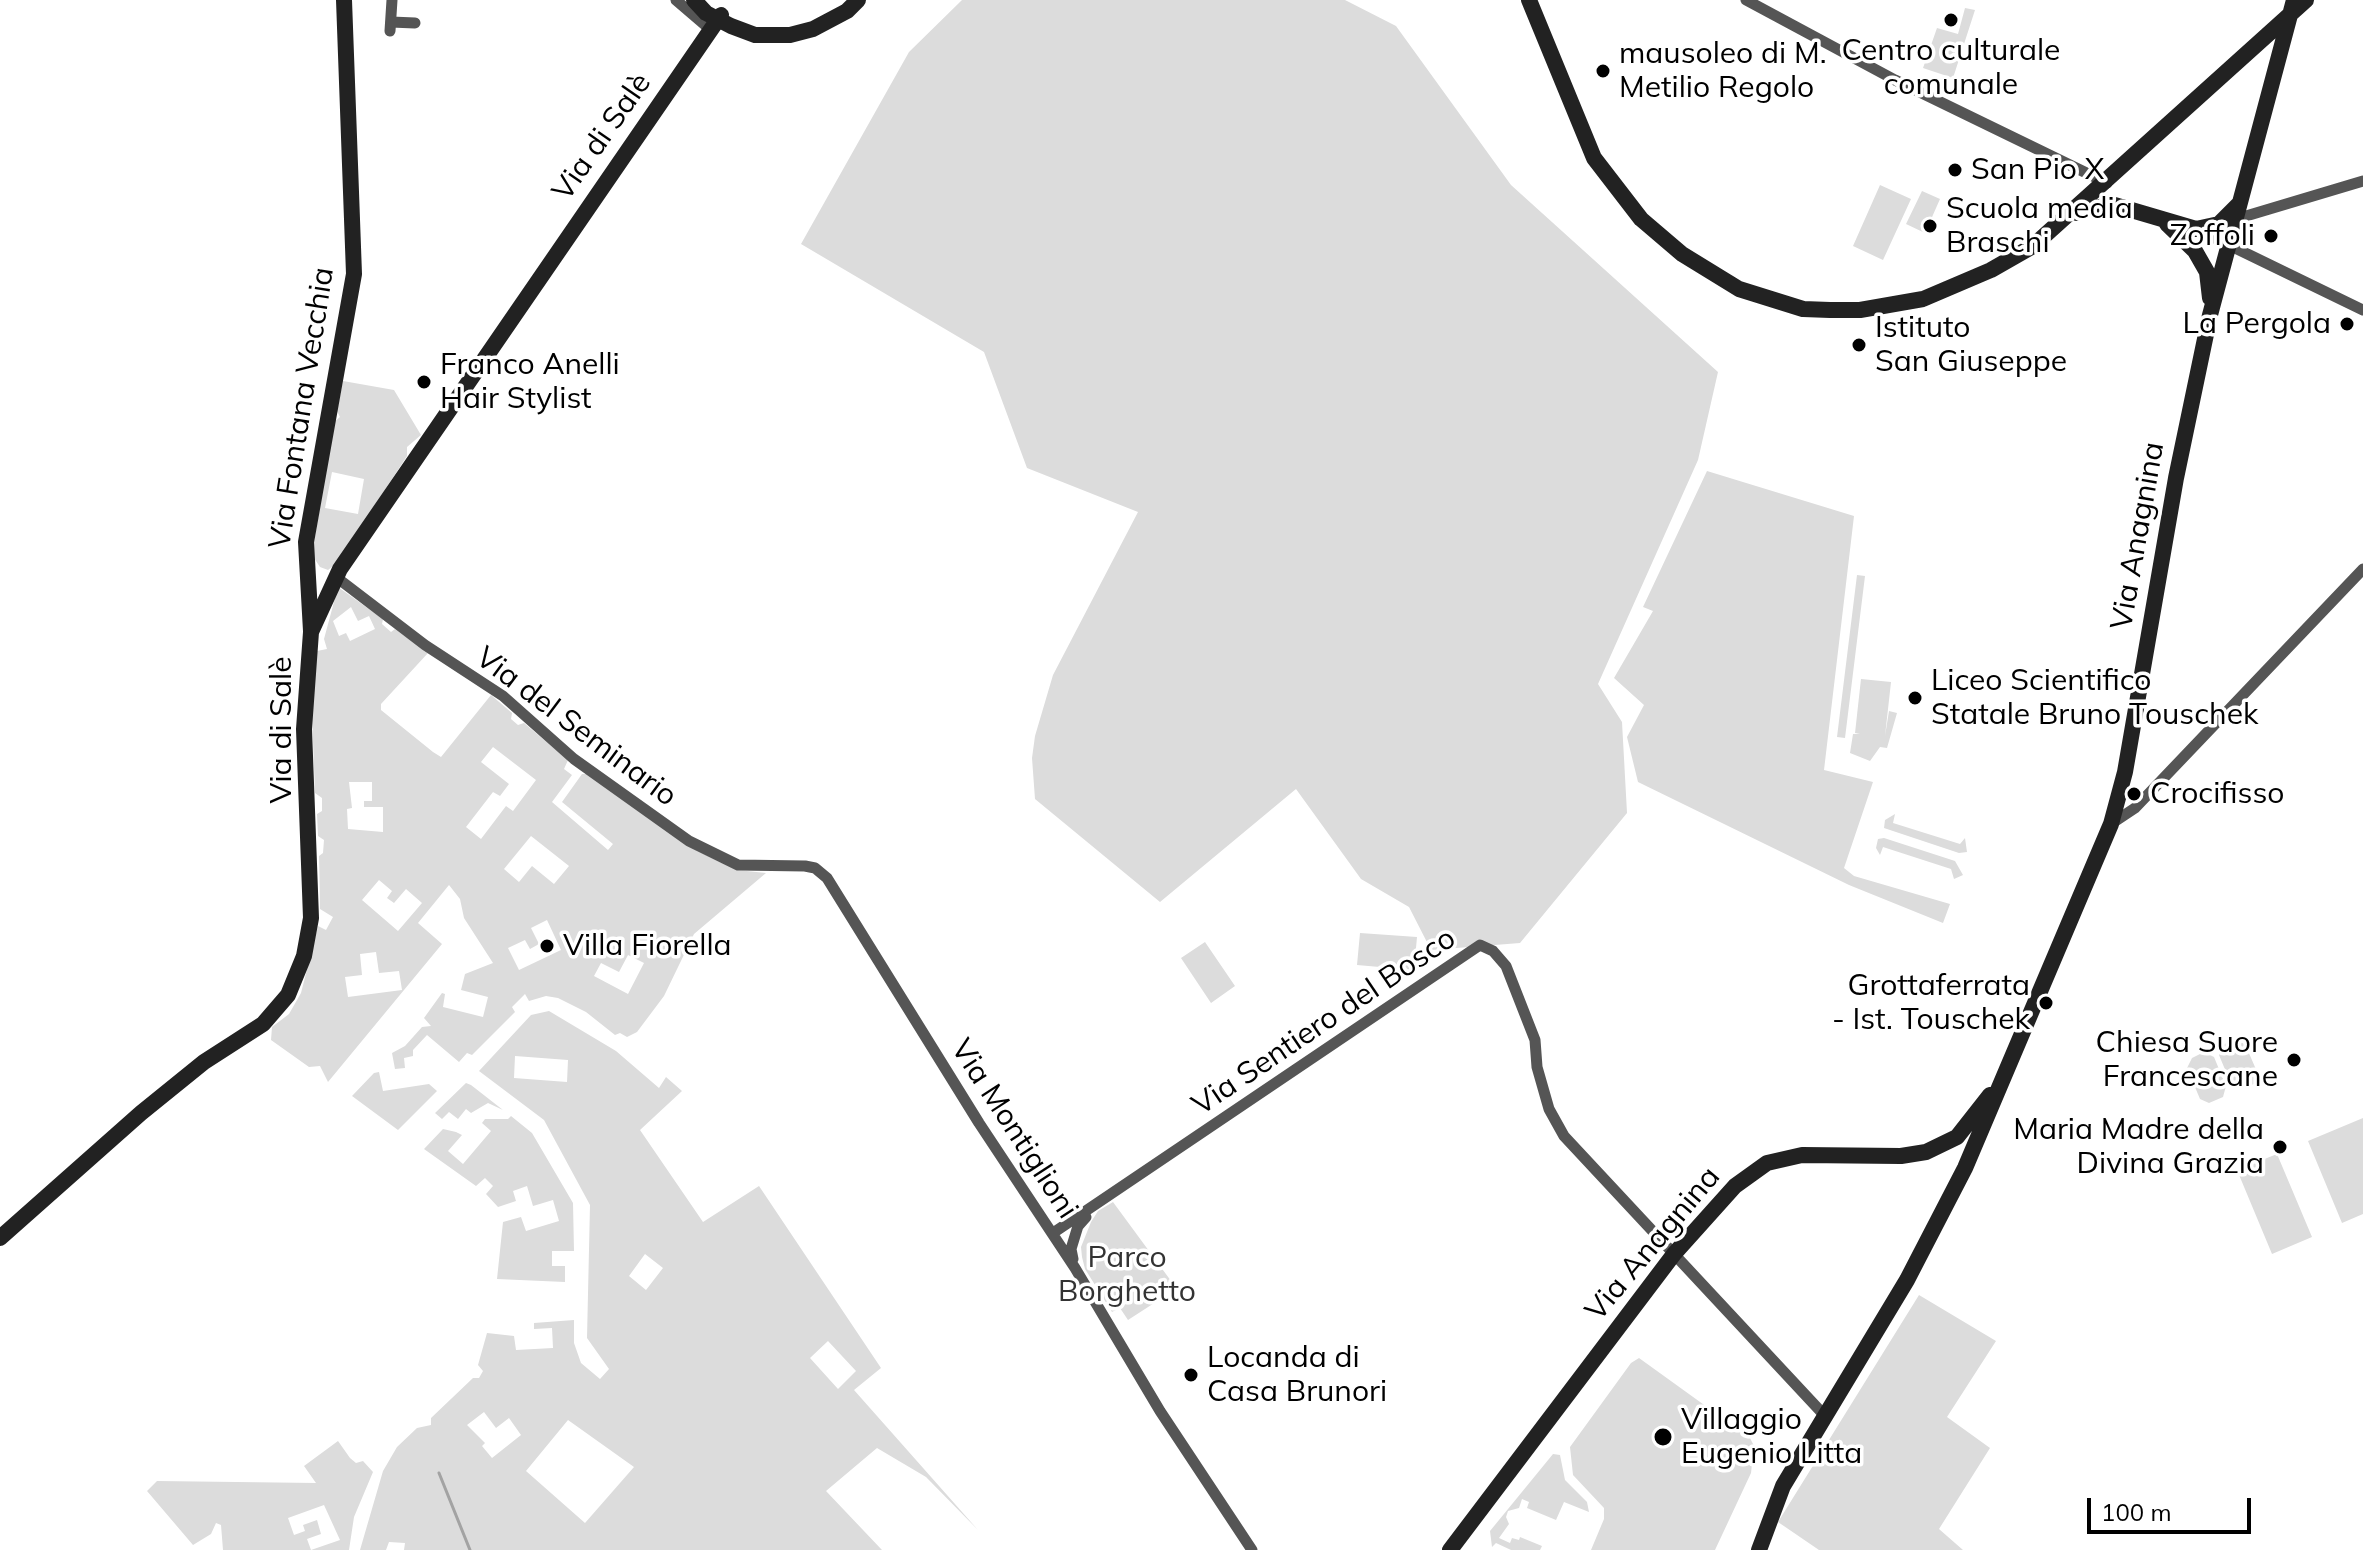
<!DOCTYPE html>
<meta charset="utf-8">
<style>
body{margin:0}
#map{position:relative;width:2363px;height:1550px;overflow:hidden;background:#fff;font-family:Mulish,sans-serif}
canvas{display:block}
.scale{position:absolute;left:2087px;top:1498px;width:164px;height:36px;box-sizing:border-box;border:4px solid #000;border-top:0;padding-left:10px;font-size:24px;line-height:28px;white-space:nowrap;color:#000;-webkit-text-stroke:6px #fff;paint-order:stroke}
</style>
<div id="map">
<canvas width="2363" height="1550"></canvas>
<div class="scale">100 m</div>
</div>
<script>
const g = document.querySelector('canvas').getContext('2d');
g.lineJoin = 'round';
function paint(path, color) { g.fillStyle = color; g.fill(path, 'evenodd'); }
const poly = rows => new Path2D(rows.map(r => 'M' + r).join(''));
function trace(path, color, width, dash) { g.strokeStyle = color; g.lineWidth = width; g.lineCap = dash ? 'butt' : 'round'; g.setLineDash(dash || []); g.stroke(path); }
function drawText(font, color, halo, rows, align = 'center') {
  g.font = font + ' Mulish,sans-serif'; g.lineWidth = 7; g.setLineDash([]); g.textBaseline = 'middle'; g.strokeStyle = halo; g.fillStyle = color; for (const [text, x, y, turn = 0] of rows) {
    g.save(); g.translate(x, y); g.rotate((+turn || 0) * Math.PI / 180); g.textAlign = isNaN(turn) ? turn : align; if (halo) g.strokeText(text, 0, 0); g.fillText(text, 0, 0); g.restore();
  }
}
const green = poly([
 [962,0,1345,0,1396,26,1511,185,1718,372,1698,460,1598,684,1622,722,1627,813,1520,943,1431,950,1409,907,1361,879,1296,789,1160,902,1035,799,1032,758,1035,736,1053,675,1138,512,1027,468,984,352,801,244,909,52],
 [1965,8,1975,10,1953,78,1923,68,1937,28,1958,34],
 [1880,185,1911,199,1883,260,1853,246],
 [1922,191,1940,199,1925,233,1906,224],
 [343,381,394,390,421,435,407,447,407,456,337,563,328,570,320,567,312,555,334,422,340,417,337,411],
 [332,472,364,479,358,514,325,508],
 [1707,471,1854,516,1824,770,1873,782,1844,868,1854,876,1950,904,1943,923,1849,885,1638,782,1627,737,1644,705,1614,678,1653,611,1643,607],
 [1857,575,1865,576,1845,738,1837,737],
 [338,587,383,619,382,624,391,632,395,629,428,653,381,704,381,710,433,752,441,757,491,695,512,713,511,719,518,725,524,723,568,760,564,769,572,775,552,802,608,850,613,844,562,802,582,774,587,774,697,851,737,870,766,873,694,934,664,996,637,1032,627,1037,620,1033,615,1035,586,1012,558,998,546,996,529,1001,525,994,512,1007,515,1012,472,1055,467,1053,459,1062,427,1035,413,1050,413,1056,404,1058,405,1068,395,1069,392,1053,405,1046,422,1027,431,1026,424,1018,442,993,445,994,443,1007,483,1017,488,997,461,990,465,974,493,963,464,918,460,899,449,885,418,923,442,944,328,1082,320,1066,309,1067,271,1040,272,1027,289,1014,301,993,318,926,326,930,333,917,320,909,320,904,319,856,323,853,324,840,318,836,317,814,322,811,322,798,315,793,312,715,317,651,327,649,324,639],
 [351,607,358,621,369,616,375,629,350,641,346,633,339,636,333,621],
 [493,747,536,780,513,811,506,806,481,839,466,827,493,792,500,796,509,784,481,762],
 [349,782,372,782,372,801,364,801,364,807,383,807,383,832,348,829,347,809,352,808],
 [531,836,569,866,554,884,532,866,519,882,504,869],
 [379,880,392,891,387,898,394,903,406,889,422,903,398,931,362,900],
 [547,920,561,950,519,970,508,948,525,940,530,949,539,944,531,928],
 [376,952,379,973,399,971,402,990,348,997,345,977,362,975,360,954],
 [628,955,644,963,628,994,594,976,601,963,619,972],
 [1861,679,1891,682,1885,736,1889,711,1897,713,1887,748,1880,747,1870,761,1850,753,1853,734,1860,734,1855,733],
 [1895,814,1893,823,1960,844,1965,838,1967,852,1959,853,1884,828,1885,820],
 [1884,838,1955,861,1963,875,1954,879,1951,869,1883,847,1880,855,1876,848,1878,839],
 [1360,933,1417,937,1414,970,1357,965],
 [1205,942,1235,986,1211,1003,1181,958],
 [549,1011,616,1051,659,1088,666,1077,682,1091,640,1130,703,1222,759,1186,881,1368,854,1390,978,1530,926,1477,877,1448,826,1491,882,1550,404,1550,405,1543,389,1542,386,1550,360,1550,383,1471,397,1447,417,1428,431,1425,431,1418,473,1378,479,1378,483,1371,478,1365,487,1333,514,1336,516,1350,553,1348,552,1328,534,1329,534,1323,574,1320,574,1343,581,1363,600,1379,609,1369,587,1338,590,1205,544,1120,479,1071,531,1015],
 [515,1056,568,1060,567,1082,514,1078],
 [645,1254,663,1268,646,1290,629,1276],
 [828,1341,856,1371,838,1389,810,1358],
 [484,1412,496,1428,509,1418,521,1435,492,1458,482,1446,485,1443,467,1425],
 [568,1420,634,1467,585,1523,526,1471],
 [2234,1040,2245,1044,2258,1074,2254,1084,2240,1089,2231,1084,2219,1055,2222,1045],
 [2204,1052,2214,1057,2226,1086,2223,1097,2209,1103,2200,1099,2187,1068,2192,1058],
 [379,1072,383,1091,429,1084,437,1091,398,1130,352,1096,374,1073],
 [466,1083,471,1085,503,1110,488,1103,471,1113,466,1109,458,1119,449,1112,442,1119,435,1113],
 [511,1116,532,1133,573,1203,574,1251,552,1251,552,1266,565,1266,565,1282,497,1279,503,1222,521,1217,526,1231,559,1221,553,1200,533,1206,527,1186,513,1191,516,1201,498,1207,486,1194,493,1186,485,1178,476,1186,424,1149,443,1129,456,1132,462,1135,448,1151,463,1164,491,1131,482,1123,485,1119,508,1119],
 [2363,1118,2363,1214,2342,1223,2308,1141],
 [2277,1154,2312,1237,2272,1254,2237,1170],
 [1113,1202,1174,1285,1160,1294,1162,1298,1128,1320,1120,1308,1112,1312,1085,1269,1082,1257,1081,1247,1091,1222,1098,1211],
 [1919,1295,1996,1341,1947,1417,1990,1448,1939,1529,1963,1550,1819,1550,1778,1522],
 [1639,1358,1750,1438,1754,1446,1751,1473,1715,1550,1591,1550,1604,1519,1604,1508,1573,1475,1570,1447,1631,1363],
 [338,1441,350,1458,356,1463,363,1461,373,1472,354,1517,349,1550,311,1550,340,1540,324,1505,288,1518,294,1535,305,1531,303,1525,317,1520,321,1534,307,1539,311,1550,223,1550,221,1525,216,1523,211,1534,193,1545,147,1491,157,1481,316,1483,304,1466],
 [1553,1454,1560,1455,1565,1480,1587,1502,1589,1512,1564,1502,1556,1520,1527,1508,1529,1502,1522,1499,1519,1508,1508,1511,1506,1517,1509,1524,1499,1538,1510,1543,1512,1538,1519,1540,1520,1537,1542,1546,1540,1550,1511,1550,1496,1543,1492,1547,1490,1531]
]);
const stream = poly([
 [439,1473,470,1550]
]);
const street = poly([
 [676,0,711,30],
 [1746,0,1895,80,2107,183],
 [391,22,415,23],
 [390,31,392,0],
 [2236,219,2363,181],
 [2196,229,2363,310],
 [336,577,425,645,503,696,574,759,689,841,738,865,805,866,815,868,827,878,979,1123,1075,1268,1160,1411,1252,1550],
 [2111,824,2135,808,2363,569],
 [1053,1233,1480,945,1493,951,1506,966,1535,1040,1537,1067,1549,1109,1564,1136,1825,1416],
 [1073,1259,1071,1249,1078,1226,1086,1217]
]);
const secondary = poly([
 [694,0,706,13,731,26,755,35,790,35,813,29,847,11,858,0],
 [1529,0,1594,158,1641,219,1682,254,1739,289,1803,309,1830,310,1860,310,1923,299,1991,270,2033,246,2306,0],
 [2077,213,2111,204,2196,229,2219,224,2239,204],
 [2167,224,2195,251,2207,272,2210,298],
 [311,631,306,542,354,274,344,0],
 [0,1238,141,1113,204,1062,263,1024,288,995,304,956,311,918,304,729,311,632,340,569,721,15],
 [1450,1550,1674,1254,1735,1186,1767,1163,1802,1155,1901,1156,1926,1152,1957,1137,1990,1095],
 [1759,1550,1783,1486,1907,1280,1965,1168,2111,824,2125,772,2176,478,2210,315,2294,0]
]);
const markers = [
 [1951,20,8,"#000"],
 [1603,71,8,"#000"],
 [1955,170,8,"#000"],
 [1930,226,8,"#000"],
 [2271,236,8,"#000"],
 [2347,324,8,"#000"],
 [1859,345,8,"#000"],
 [424,382,8,"#000"],
 [1915,698,8,"#000"],
 [2134,794,8,"#000"],
 [547,946,8,"#000"],
 [2046,1003,8,"#000"],
 [2294,1060,8,"#000"],
 [2280,1147,8,"#000"],
 [1191,1375,8,"#000"],
 [1663,1437,10,"#000"]
];
const poiNames = [
 ["Centro culturale",1951,51,"center"],
 ["comunale",1951,85,"center"],
 ["mausoleo di M.",1619,54],
 ["Metilio Regolo",1619,88],
 ["San Pio X",1971,170],
 ["Scuola media",1946,209],
 ["Braschi",1946,243],
 ["Zoffoli",2255,236,"right"],
 ["La Pergola",2331,324,"right"],
 ["Istituto",1875,328],
 ["San Giuseppe",1875,362],
 ["Franco Anelli",440,365],
 ["Hair Stylist",440,399],
 ["Liceo Scientifico",1931,681],
 ["Statale Bruno Touschek",1931,715],
 ["Crocifisso",2150,794],
 ["Villa Fiorella",563,946],
 ["Grottaferrata",2030,986,"right"],
 ["- Ist. Touschek",2030,1020,"right"],
 ["Chiesa Suore",2278,1043,"right"],
 ["Francescane",2278,1077,"right"],
 ["Maria Madre della",2264,1130,"right"],
 ["Divina Grazia",2264,1164,"right"],
 ["Locanda di",1207,1358],
 ["Casa Brunori",1207,1392],
 ["Villaggio",1681,1420],
 ["Eugenio Litta",1681,1454]
];
const streetNames = [
 ["Via di Salè",602,137,-55],
 ["Via Fontana Vecchia",302,408,-81],
 ["Via Anagnina",2138,536,-80],
 ["Via del Seminario",576,727,37],
 ["Via di Salè",282,730,-90],
 ["Via Sentiero del Bosco",1324,1022,-34],
 ["Via Montiglioni",1014,1129,57],
 ["Via Anagnina",1653,1244,-50]
];
const parkNames = [
 ["Parco",1127,1258],
 ["Borghetto",1127,1292]
];
paint(green, '#dcdcdc');
trace(stream, '#a3a3a3', 3);
trace(street, '#555', 11);
trace(secondary, '#222', 16);
for (const [x, y, r, color] of markers) { const dot = new Path2D(); dot.arc(x, y, r, 0, 2 * Math.PI); g.fillStyle = color; g.fill(dot); trace(dot, '#fff', 3); }
drawText('30px', '#000', '#fff', poiNames, 'left');
drawText('30px', '#000', '#fff', streetNames);
drawText('30px', '#333', '#fff', parkNames);
</script>
